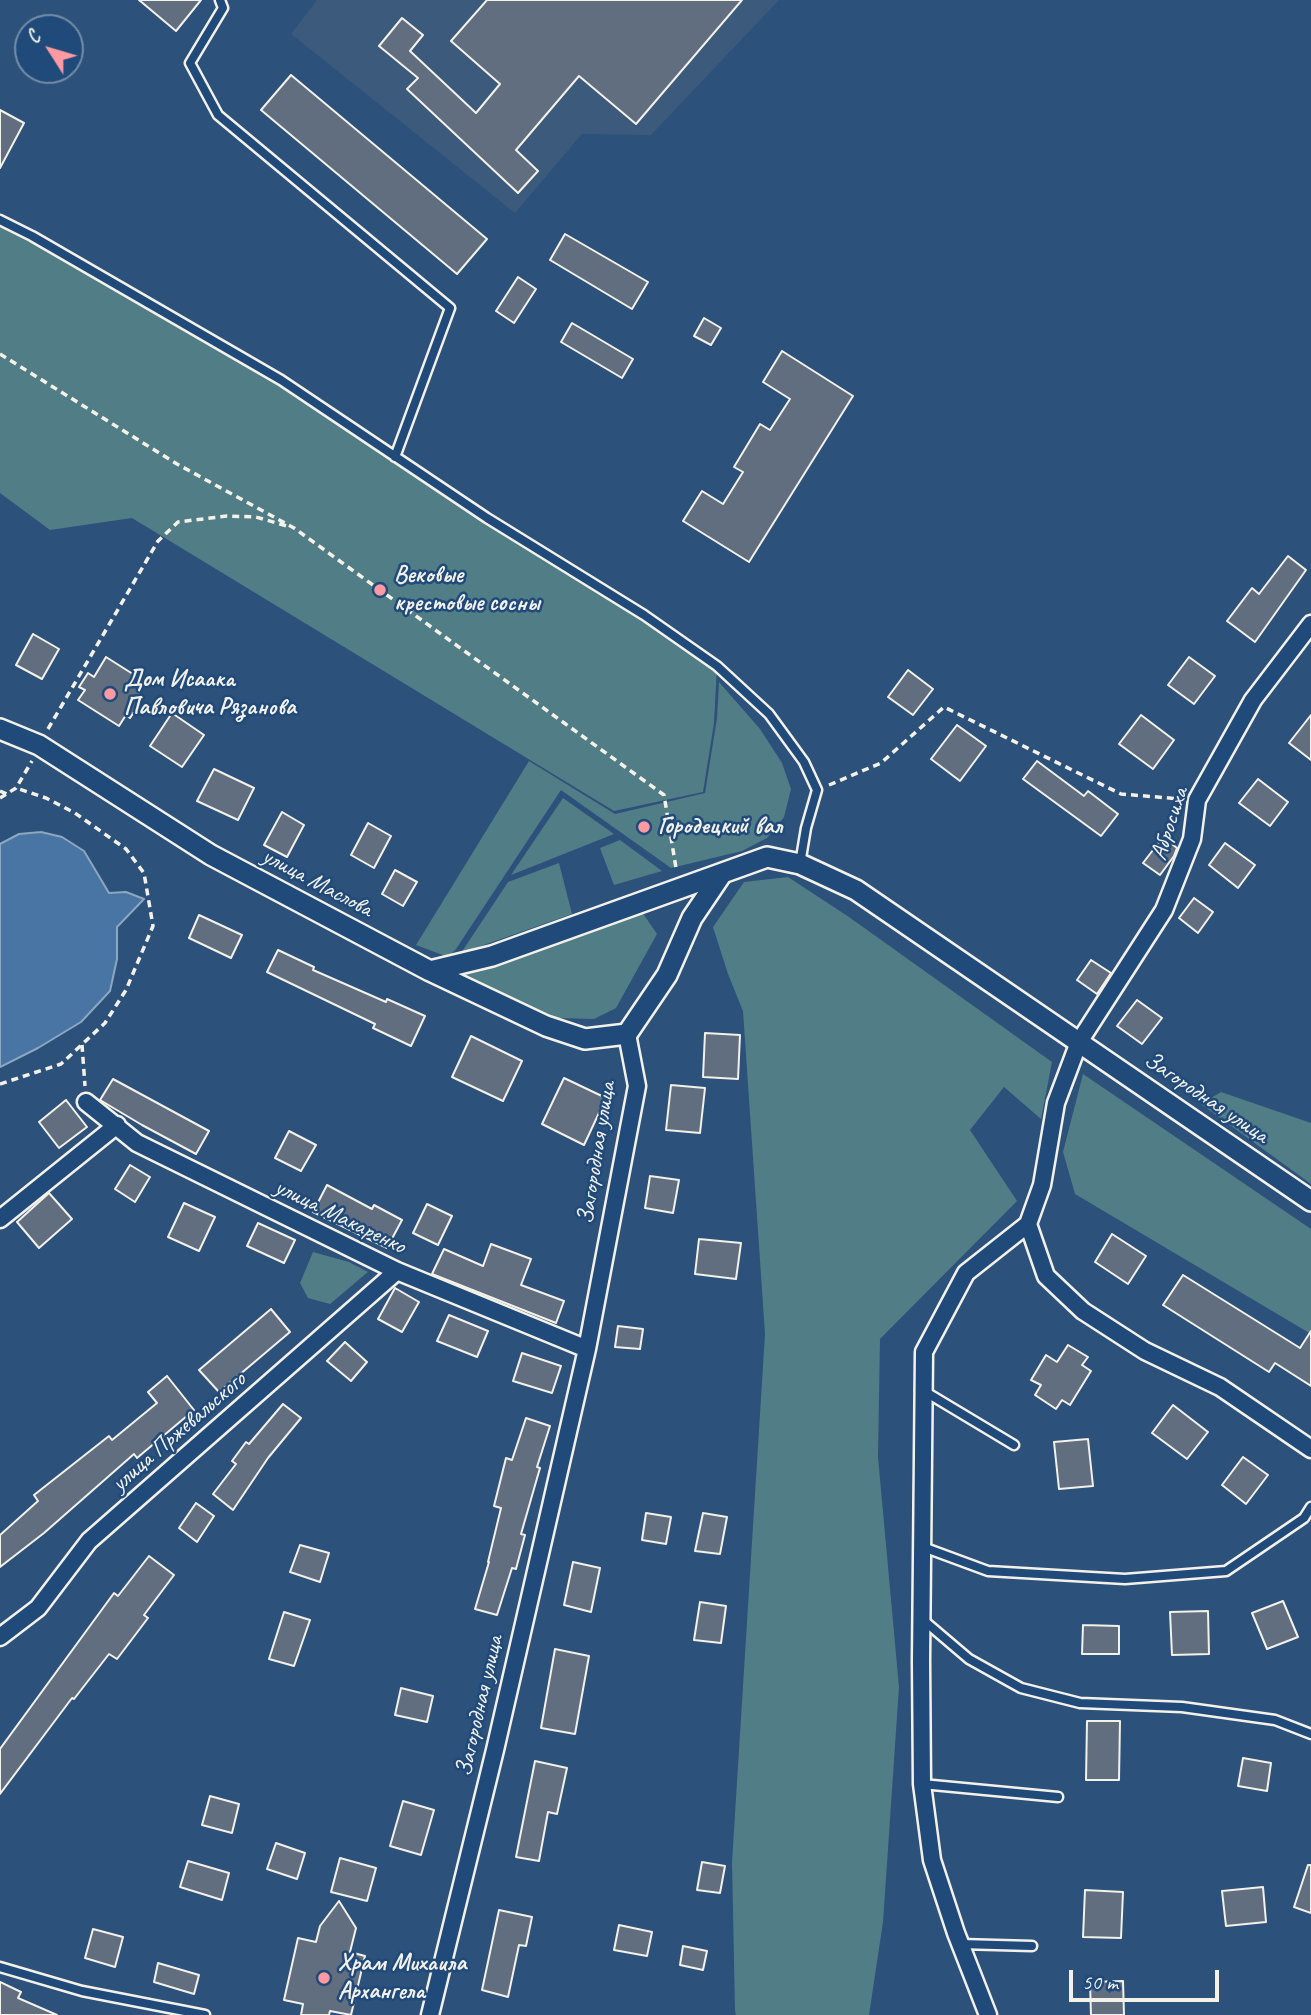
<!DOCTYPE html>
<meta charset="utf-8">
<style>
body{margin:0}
#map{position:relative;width:1311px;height:2015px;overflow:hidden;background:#2c517b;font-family:Caveat,sans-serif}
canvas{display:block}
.north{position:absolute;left:14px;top:14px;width:70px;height:70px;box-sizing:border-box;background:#1f4a7a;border:2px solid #748da6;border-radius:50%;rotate:307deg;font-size:19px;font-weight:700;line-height:28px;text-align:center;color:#f4f1e8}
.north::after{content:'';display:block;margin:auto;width:24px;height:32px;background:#ff9aa2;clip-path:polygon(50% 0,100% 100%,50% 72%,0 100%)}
.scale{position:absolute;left:1069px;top:1970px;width:150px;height:32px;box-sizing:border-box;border:4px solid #f4f1e8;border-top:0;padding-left:9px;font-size:21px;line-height:24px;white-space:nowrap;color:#f4f1e8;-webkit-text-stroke:5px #1f4a7a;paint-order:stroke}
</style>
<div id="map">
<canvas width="1311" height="2015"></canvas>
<div class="north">С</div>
<div class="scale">50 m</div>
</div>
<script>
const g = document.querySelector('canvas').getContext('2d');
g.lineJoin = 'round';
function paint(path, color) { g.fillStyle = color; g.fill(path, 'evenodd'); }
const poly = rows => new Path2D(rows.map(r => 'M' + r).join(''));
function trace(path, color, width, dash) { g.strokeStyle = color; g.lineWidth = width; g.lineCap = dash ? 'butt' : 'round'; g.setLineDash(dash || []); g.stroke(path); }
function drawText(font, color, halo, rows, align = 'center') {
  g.font = font + ' Caveat,sans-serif'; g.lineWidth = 5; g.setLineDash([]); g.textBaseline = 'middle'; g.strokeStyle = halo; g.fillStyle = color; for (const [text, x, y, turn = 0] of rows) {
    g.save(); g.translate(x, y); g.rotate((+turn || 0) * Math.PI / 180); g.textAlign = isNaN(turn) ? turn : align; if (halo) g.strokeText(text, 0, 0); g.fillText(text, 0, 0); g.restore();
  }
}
const built = poly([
 [317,0,779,0,651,135,582,134,515,213,291,34]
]);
const green = poly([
 [0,220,281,380,717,666,714,723,703,792,614,811,132,518,50,530,0,493],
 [719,682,760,729,782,763,791,789,784,817,767,838,742,851,671,868,561,790,456,949,448,957,416,945,529,761,615,814,705,793,717,718],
 [563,798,614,834,511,875],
 [620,840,662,871,614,885,600,848],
 [559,863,572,914,461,953,508,882],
 [788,877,849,917,1052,1062,1041,1119,1004,1087,970,1130,1017,1201,880,1339,878,1457,899,1687,883,1922,869,2015,736,2015,735,2011,732,1862,765,1334,743,1011,728,974,713,927,744,882],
 [642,912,657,934,616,1008,594,1019,557,1018,461,977,470,970],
 [1083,1074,1311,1229,1311,1334,1075,1194,1063,1152],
 [1221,1092,1311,1123,1311,1184,1201,1104],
 [313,1252,349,1262,368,1272,330,1304,308,1298,300,1283]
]);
const water = poly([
 [41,832,62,837,84,851,109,893,126,892,144,899,117,927,117,959,110,991,81,1022,38,1048,0,1067,0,844,19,834,41,832]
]);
const building = poly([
 [139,0,201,0,176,31,139,0],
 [487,0,742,0,636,124,579,76,516,150,538,171,518,193,407,89,418,78,379,46,402,18,423,35,410,51,476,113,500,84,451,41,487,0],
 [291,75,487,239,457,274,261,110,291,75],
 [0,110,24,123,0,168,0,110],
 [565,234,648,282,632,309,550,260,565,234],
 [518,277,536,289,514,323,496,311,518,277],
 [704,318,721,328,711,345,694,336,704,318],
 [572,323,633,359,622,378,561,342,572,323],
 [782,351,853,396,749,562,683,521,702,491,723,504,743,472,734,467,760,424,770,430,790,399,763,382,782,351],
 [1288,556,1306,570,1255,642,1227,621,1252,588,1259,594,1288,556],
 [33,634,59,649,42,679,16,665,33,634],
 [106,657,136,676,132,682,142,689,136,698,141,701,130,718,126,715,119,726,78,700,85,690,79,687,88,673,94,677,106,657],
 [1189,657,1215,676,1194,704,1168,685,1189,657],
 [908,670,933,689,913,715,888,697,908,670],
 [172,713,204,735,182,767,150,746,172,713],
 [1141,715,1174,740,1153,769,1119,744,1141,715],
 [1311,715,1311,760,1289,743,1311,715],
 [957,725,986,746,960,781,931,759,957,725],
 [1037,761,1084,796,1088,791,1118,814,1101,836,1023,779,1037,761],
 [214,769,254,788,238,820,197,801,214,769],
 [1258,779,1288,802,1270,826,1239,803,1258,779],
 [282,812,304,825,287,857,264,845,282,812],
 [368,823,391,836,374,868,351,855,368,823],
 [1163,837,1177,848,1174,856,1160,875,1143,863,1163,837],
 [1225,843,1255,865,1238,888,1209,865,1225,843],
 [395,870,417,882,403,906,382,894,395,870],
 [1194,898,1213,912,1198,933,1179,918,1194,898],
 [199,915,242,935,231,958,189,938,199,915],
 [278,950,314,967,313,970,386,1002,387,999,425,1016,411,1046,373,1028,375,1024,267,972,278,950],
 [1091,960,1111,973,1097,994,1077,980,1091,960],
 [1137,1000,1162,1018,1142,1044,1117,1026,1137,1000],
 [705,1033,740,1035,738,1079,703,1077,705,1033],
 [471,1036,522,1061,503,1101,452,1077,471,1036],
 [564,1078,606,1098,584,1145,542,1124,564,1078],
 [113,1079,209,1131,196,1154,142,1125,100,1100,113,1079],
 [671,1085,705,1088,700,1133,666,1130,671,1085],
 [66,1100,87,1127,59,1148,39,1122,66,1100],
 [289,1131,316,1145,301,1171,275,1158,289,1131],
 [130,1165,150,1177,135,1202,115,1189,130,1165],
 [650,1176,679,1180,673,1213,645,1208,650,1176],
 [327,1185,372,1209,374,1205,402,1220,387,1248,313,1212,327,1185],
 [49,1193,72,1219,39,1248,17,1222,49,1193],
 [184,1203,215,1217,199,1251,168,1237,184,1203],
 [427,1204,452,1216,438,1245,413,1233,427,1204],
 [258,1223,295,1240,284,1263,247,1246,258,1223],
 [1112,1234,1146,1256,1128,1284,1095,1262,1112,1234],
 [699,1239,741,1243,736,1279,695,1274,699,1239],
 [491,1244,531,1259,521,1285,564,1301,556,1323,432,1274,444,1249,483,1266,491,1244],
 [1183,1275,1300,1348,1311,1331,1311,1386,1275,1363,1269,1372,1163,1305,1183,1275],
 [395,1288,419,1302,402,1332,378,1319,395,1288],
 [271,1309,290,1332,219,1392,199,1370,271,1309],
 [449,1315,488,1331,477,1357,437,1341,449,1315],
 [618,1326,643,1329,640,1349,615,1347,618,1326],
 [345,1342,367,1362,351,1381,327,1361,345,1342],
 [1068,1345,1088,1357,1082,1365,1091,1371,1070,1405,1062,1400,1056,1409,1035,1395,1041,1385,1031,1380,1046,1355,1057,1362,1068,1345],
 [522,1353,561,1366,552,1393,513,1381,522,1353],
 [167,1376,194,1410,137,1458,134,1454,44,1533,0,1567,0,1535,38,1501,34,1495,109,1436,112,1440,157,1403,148,1392,167,1376],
 [283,1404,301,1418,268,1458,233,1510,213,1494,236,1464,232,1461,246,1442,249,1444,283,1404],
 [1173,1405,1208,1432,1187,1459,1152,1433,1173,1405],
 [526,1418,550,1426,537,1467,540,1468,521,1534,525,1535,516,1569,512,1568,497,1615,475,1609,489,1562,488,1562,501,1508,494,1506,506,1458,512,1460,526,1418],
 [1088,1439,1093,1486,1059,1489,1054,1442,1088,1439],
 [1243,1457,1268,1475,1246,1504,1222,1485,1243,1457],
 [196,1503,214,1516,197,1542,179,1528,196,1503],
 [646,1513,671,1517,666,1544,642,1540,646,1513],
 [703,1513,727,1517,720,1554,695,1551,703,1513],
 [300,1545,329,1553,320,1582,290,1572,300,1545],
 [149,1556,174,1575,144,1615,148,1618,117,1659,109,1654,74,1699,72,1698,0,1794,0,1749,114,1593,118,1596,149,1556],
 [573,1562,600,1568,591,1612,564,1605,573,1562],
 [1283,1601,1298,1637,1267,1649,1252,1613,1283,1601],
 [700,1602,726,1606,721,1643,694,1640,700,1602],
 [1208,1611,1209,1654,1172,1655,1170,1612,1208,1611],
 [284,1612,310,1620,294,1666,269,1659,284,1612],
 [1083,1625,1119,1626,1119,1654,1082,1654,1083,1625],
 [555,1649,589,1656,575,1734,541,1728,555,1649],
 [401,1688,433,1696,427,1722,395,1715,401,1688],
 [1087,1721,1120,1721,1119,1780,1086,1780,1087,1721],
 [1243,1758,1271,1763,1267,1791,1238,1786,1243,1758],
 [535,1761,567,1768,557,1814,548,1812,539,1861,516,1857,535,1761],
 [210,1796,239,1804,232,1833,202,1825,210,1796],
 [403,1801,434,1810,421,1855,390,1846,403,1801],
 [276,1843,305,1853,297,1879,267,1869,276,1843],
 [340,1858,376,1868,367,1901,331,1892,340,1858],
 [188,1861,229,1873,222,1900,180,1887,188,1861],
 [702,1862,725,1866,720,1893,697,1890,702,1862],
 [1308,1865,1311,1865,1311,1913,1294,1907,1308,1865],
 [1263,1887,1266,1922,1226,1926,1222,1891,1263,1887],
 [1085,1890,1123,1892,1121,1938,1083,1937,1085,1890],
 [339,1901,356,1928,350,1952,365,1956,351,2015,330,2011,329,2015,301,2015,303,2004,284,2000,298,1938,316,1942,320,1926,339,1901],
 [499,1910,532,1917,526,1946,519,1945,508,1997,482,1990,499,1910],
 [619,1925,652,1932,647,1956,614,1950,619,1925],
 [93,1929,123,1937,115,1967,85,1958,93,1929],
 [683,1946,707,1951,703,1970,680,1965,683,1946],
 [158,1963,199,1975,194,1994,154,1982,158,1963],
 [1123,1981,1124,2015,1091,2015,1090,1982,1123,1981],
 [0,1982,21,1992,18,1998,57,2015,0,2015,0,1982]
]);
const path = poly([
 [0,354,177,464,294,528,664,795,676,868],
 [48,729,158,541,178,522,227,516,256,517,287,526],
 [829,785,881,763,944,707,1121,794,1181,799],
 [0,791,7,794],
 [0,798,16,788,32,761],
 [82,1045,85,1086],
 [0,1084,61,1064,105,1023,126,990,153,926,144,873,126,849,75,813,46,798,16,788]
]);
const service = poly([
 [220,0,223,8,190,63,218,115,450,308,395,457],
 [0,220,32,236,281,380,487,518,644,615,717,666,769,714,804,762,817,790,806,828,800,864],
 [924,1391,1014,1445],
 [923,1547,988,1571,1125,1579,1226,1571,1304,1518,1311,1507],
 [922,1619,969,1659,1021,1688,1080,1703,1182,1707,1275,1720,1311,1734],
 [922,1784,1058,1797],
 [960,1944,1032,1946],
 [0,1967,82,1991,205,2015]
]);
const minor = poly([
 [86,1102,137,1143,397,1271,587,1349],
 [0,1219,117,1125],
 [1028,1224,1046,1276,1083,1311,1145,1351,1220,1387,1311,1449],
 [0,1637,38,1608,89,1541,397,1271],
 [430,2015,495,1750,587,1349,637,1086,627,1034],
 [988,2015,956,1933,932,1860,922,1784,921,1661,924,1352,966,1273,1028,1224,1042,1185,1056,1103,1079,1042,1164,910,1192,839,1197,800,1253,700,1311,624]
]);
const tertiary = poly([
 [0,729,39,745,211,855,430,971,546,1026,585,1039,627,1034,667,975,692,918,721,875],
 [430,971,492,956,767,857,800,864,856,890,1311,1201]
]);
const markers = [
 [380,590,7,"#ff9aa2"],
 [110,694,7,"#ff9aa2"],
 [644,827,7,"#ff9aa2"],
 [324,1978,7,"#ff9aa2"]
];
const poiNames = [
 ["Вековые",394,576],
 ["крестовые сосны",394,604],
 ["Дом Исаака",124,680],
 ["Павловича Рязанова",124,708],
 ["Городецкий вал",658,827],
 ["Храм Михаила",338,1964],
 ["Архангела",338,1992]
];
const streetNames = [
 ["Абросиха",1170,824,-72],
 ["улица Маслова",317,883,28],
 ["Загородная улица",1206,1098,34],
 ["Загородная улица",597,1153,-81],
 ["улица Макаренко",340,1217,26],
 ["улица Пржевальского",179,1432,-41],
 ["Загородная улица",480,1706,-77]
];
paint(built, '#3c5a7c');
paint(green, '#517d86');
paint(water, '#4975a4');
trace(water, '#8da7bf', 2);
paint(building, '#606e80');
trace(building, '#f4f1e8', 2);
trace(service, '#f4f1e8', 13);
trace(minor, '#f4f1e8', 21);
trace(tertiary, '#f4f1e8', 24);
trace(path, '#f4f1e8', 3.5, [7, 5]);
trace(service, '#1f4a7a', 8);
trace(minor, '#1f4a7a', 16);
trace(tertiary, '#1f4a7a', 19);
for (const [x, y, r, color] of markers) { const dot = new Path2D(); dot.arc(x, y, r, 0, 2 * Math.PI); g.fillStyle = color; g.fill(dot); trace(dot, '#1f4a7a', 2.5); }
drawText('bold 24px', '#f4f1e8', '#1f4a7a', poiNames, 'left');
drawText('24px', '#f4f1e8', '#1f4a7a', streetNames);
</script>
